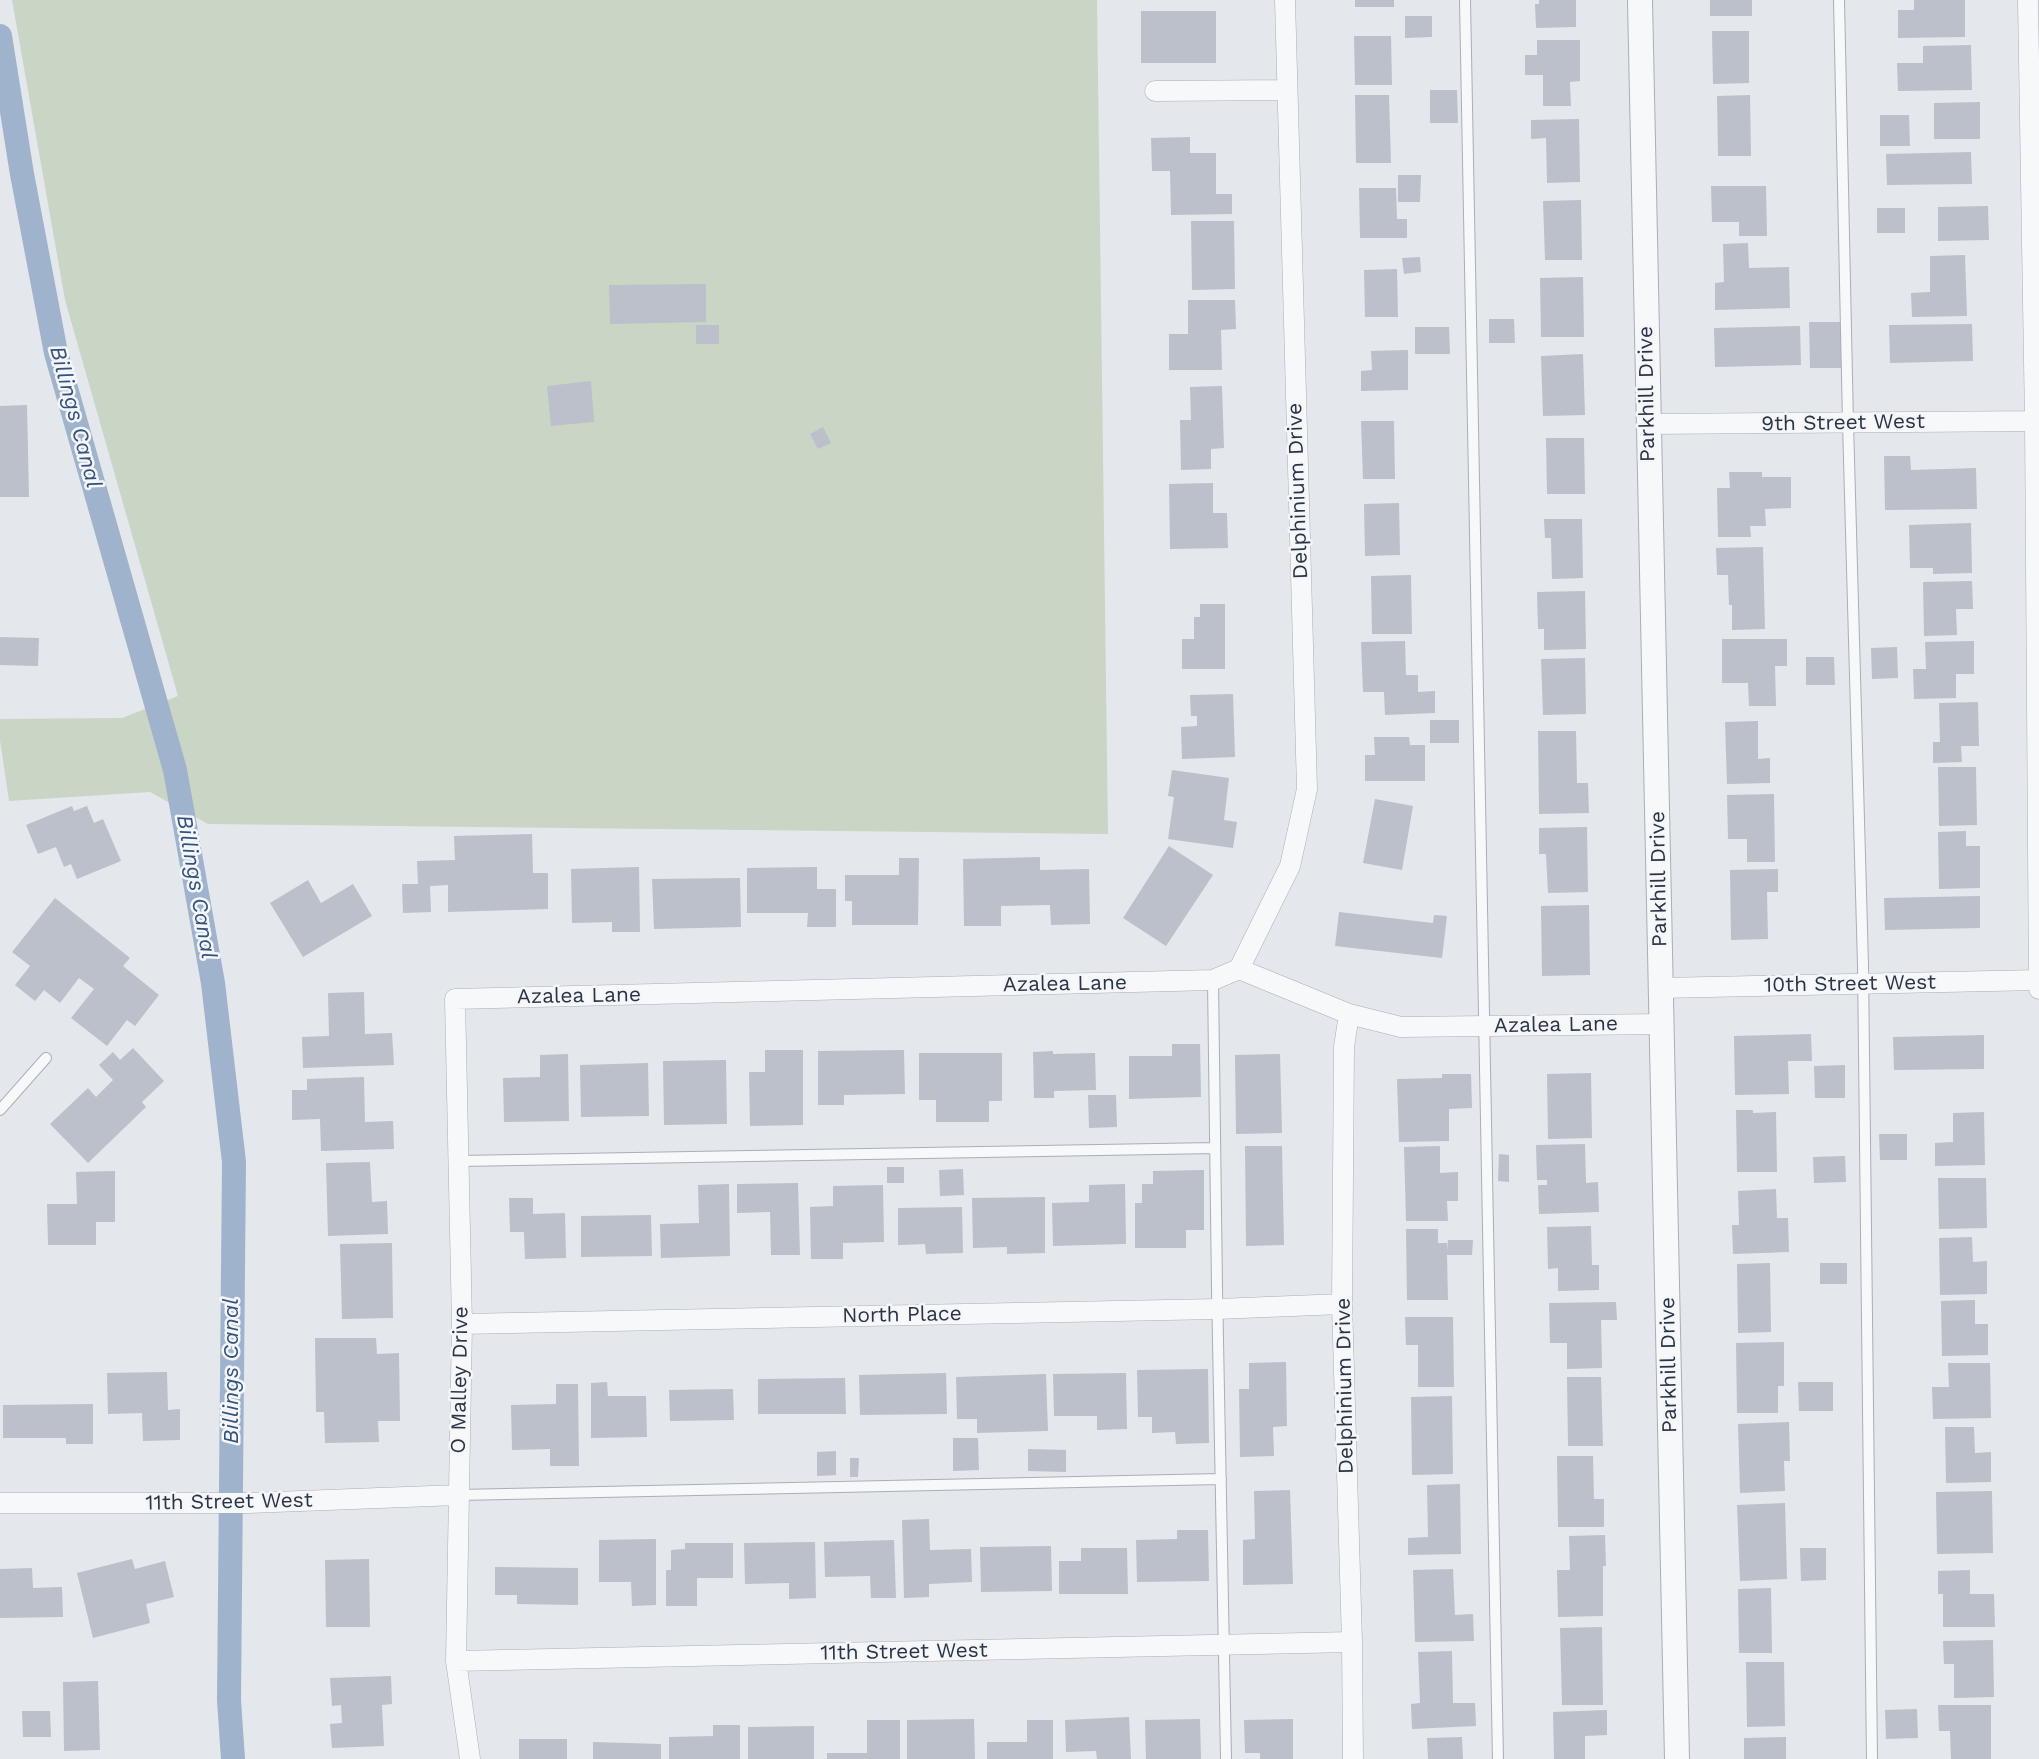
<!DOCTYPE html>
<html>
<head>
<meta charset="utf-8">
<style>
	body { margin:0 }
	canvas { display:block; background:#e4e7ec }
</style>
</head>
<body>
<canvas width="2039" height="1759"></canvas>
<script>
const g = document.querySelector('canvas').getContext('2d');
g.lineJoin = 'round';
function fill(path, color) { g.fillStyle = color; g.fill(path, 'evenodd'); }
function trace(path, color, width, dash) { g.strokeStyle = color; g.lineWidth = width; g.lineCap = dash ? 'butt' : 'round'; g.setLineDash(dash || []); g.stroke(path); }
function write(font, color, halo, rows, align = 'center') {
  g.font = font + ' "Work Sans",sans-serif'; g.lineWidth = 5; g.setLineDash([]); g.textBaseline = 'middle'; g.strokeStyle = halo; g.fillStyle = color; for (const [text, x, y, turn = 0] of rows) {
    g.save(); g.translate(x, y); g.rotate((+turn || 0) * Math.PI / 180); g.textAlign = isNaN(turn) ? turn : align; if (halo) g.strokeText(text, 0, 0); g.fillText(text, 0, 0); g.restore();
  }
}
const green = new Path2D(`
	M12,0H1097L1108,834L208,824L150,792L9,801L0,740V719L122,718L178,696L65,300Z`);
const canal = new Path2D(`
	M0,36L22,174L56,353L175,770L213,983L234,1162L229,1700L233,1759`);
const building = new Path2D(`
	M1355,0H1394V7H1355Z
	M1539,0H1576V27L1536,28L1535,4H1539Z
	M1710,0H1752V16H1710Z
	M1914,0H1965V37L1898,38V10H1914Z
	M1141,11H1216V63H1141Z
	M1405,16H1432V37L1405,38Z
	M1712,31H1749V83L1713,84Z
	M1354,36H1391L1392,85H1355Z
	M1537,40H1580V81L1570,82L1571,106H1543V75H1525V55H1537Z
	M1971,45L1972,90L1898,91L1897,63H1923V46Z
	M1430,90H1457L1458,123H1430Z
	M1355,95H1389L1391,163H1356Z
	M1750,95L1751,156H1718L1717,96Z
	M1980,102V139H1934V103Z
	M1880,115H1909L1910,146H1880Z
	M1579,119L1580,182L1547,183L1546,138L1531,139V120Z
	M1190,137V153H1216V194H1232V214L1171,215L1170,171H1152L1151,138Z
	M1971,152L1972,184L1887,185L1886,154Z
	M1398,175H1421L1420,202H1398Z
	M1711,186H1766L1767,236H1739V222H1712Z
	M1359,188H1396L1397,219H1407V238H1360Z
	M1581,200L1582,260H1545L1543,201Z
	M1988,206L1989,240L1938,241V207Z
	M1877,208H1905V233H1877Z
	M1191,221H1234L1235,289L1192,290Z
	M1748,243L1749,268L1789,267L1790,308L1715,310V283L1724,282L1723,244Z
	M1965,255L1967,316L1912,317L1911,293L1930,292V256Z
	M1420,257L1421,272L1404,274L1402,258Z
	M1397,269L1398,317H1365L1364,270Z
	M1583,277L1584,337H1541L1540,278Z
	M706,284V322L610,324L609,285Z
	M1188,300H1235L1236,329L1221,330L1222,370H1169V334H1188Z
	M1489,319H1514L1515,343H1489Z
	M1809,322H1842L1843,368H1810Z
	M1972,324L1973,361L1890,363L1889,325Z
	M696,325H719V344H696Z
	M1800,326L1801,365L1715,367L1714,328Z
	M1415,327H1449L1450,354H1415Z
	M1408,350V390L1361,391V371L1372,370L1371,351Z
	M1583,354L1585,415L1543,416L1541,356Z
	M591,381L594,422L551,426L547,386Z
	M1222,386L1224,448L1211,449V469L1181,470L1180,420H1191L1190,387Z
	M27,405L29,497H0V406Z
	M1361,421H1394L1395,479H1363Z
	M823,427L831,443L818,449L810,434Z
	M1546,438H1584L1585,494H1547Z
	M1884,456H1910L1911,470L1976,468L1977,509L1885,510Z
	M1729,472H1762V477H1791V508L1765,509L1766,526H1750L1751,537H1718L1717,488H1730Z
	M1213,483V513H1227L1228,548L1170,549L1169,484Z
	M1399,503L1400,555L1365,556L1364,504Z
	M1544,519H1582L1583,578L1552,579L1551,538H1545Z
	M1971,523L1972,573L1933,574V568H1910L1909,525Z
	M1763,547L1765,629L1732,630V605H1729L1728,575H1717L1716,548Z
	M1411,575L1412,634H1372L1371,576Z
	M1972,581L1973,609H1956L1957,635L1924,636L1923,582Z
	M1585,591L1586,649L1544,650V629H1538L1537,592Z
	M1200,604H1225V669H1182V639H1194V617H1200Z
	M0,637L39,638L38,666L0,665Z
	M1722,639H1787V666H1775L1776,706H1749L1748,683H1722Z
	M1405,641L1406,675H1418V692L1435,691V713L1385,715L1384,692H1363L1361,642Z
	M1974,641V674H1956V698L1914,699L1913,669H1926L1925,642Z
	M1897,647L1898,678L1872,679L1871,648Z
	M1806,657H1834L1835,685H1806Z
	M1585,658L1586,714L1543,715L1541,659Z
	M1233,694L1235,757L1182,759L1181,727L1197,726V716H1191L1190,695Z
	M1978,702L1979,746H1961L1962,762L1933,763V742H1940L1939,703Z
	M1430,720H1459V743H1430Z
	M1758,721V759L1770,758V783L1727,784L1725,722Z
	M1538,731H1576L1577,783H1588L1589,813L1539,814Z
	M1374,737H1409L1410,745H1425V781H1365V755H1375Z
	M1938,767H1976L1977,825L1939,826Z
	M1172,770L1229,778L1224,820L1237,822L1233,848L1168,839L1174,797L1168,796Z
	M1774,794L1775,862H1747V839H1728L1727,795Z
	M1375,799L1413,806L1402,870L1363,863Z
	M72,806L74,811L87,806L94,823L103,819L121,861L77,879L71,864L64,867L56,847L38,854L26,825Z
	M1587,827L1588,892L1548,893L1546,854H1539V828Z
	M1966,831V846H1980V888L1939,889L1938,832Z
	M532,834L533,873H548V909L448,912V885L430,886L431,912L403,913L402,884H418L417,861L455,860L454,836Z
	M1169,846L1213,875L1166,946L1123,918Z
	M1040,857V870L1089,869L1090,924L1051,925L1050,905L1001,906V926H964L963,859Z
	M899,858H919L918,925H852V901H845V875H899Z
	M639,867L640,932H612V922L572,923L571,869Z
	M817,867V889H836V927H807L808,913H747V868Z
	M1778,869V892H1767L1768,939L1731,940L1730,870Z
	M740,878L741,927L654,929L652,879Z
	M308,880L321,903L353,884L372,916L303,957L270,903Z
	M1980,896V928L1885,930L1884,898Z
	M55,898L130,958L123,966L159,995L135,1026L127,1020L107,1046L71,1018L94,989L79,978L60,1003L44,990L35,1001L15,985L30,966L12,952Z
	M1589,905L1590,975L1542,976L1541,906Z
	M1339,912L1433,923L1434,915L1447,916L1442,958L1335,946Z
	M364,992L365,1034L392,1033L394,1065L303,1068L302,1037L329,1036L328,993Z
	M1811,1034L1812,1061H1788L1789,1094L1735,1095L1734,1036Z
	M1984,1035V1069L1894,1070L1893,1037Z
	M1172,1044H1200L1201,1097L1129,1099V1056H1172Z
	M133,1048L164,1081L142,1102L146,1107L88,1163L50,1124L88,1088L96,1097L113,1080L99,1065L113,1052L120,1060Z
	M765,1050H803V1125L750,1126L749,1072H765Z
	M904,1050L905,1094L844,1095V1105H818V1051Z
	M1053,1051V1054L1095,1053L1096,1090L1054,1091V1098H1034L1033,1052Z
	M919,1053H1002V1101H989V1122H936V1100H919Z
	M568,1054L569,1121L504,1122L503,1078L540,1077V1055Z
	M1280,1054L1282,1133L1236,1134L1235,1055Z
	M726,1060L727,1124L664,1125L663,1061Z
	M648,1063L649,1116L581,1117L580,1065Z
	M1845,1065V1098H1815L1814,1066Z
	M1591,1073L1592,1138L1548,1139L1547,1074Z
	M1442,1074H1471L1472,1108L1449,1109V1141L1399,1142L1397,1079L1442,1078Z
	M364,1077L365,1122L393,1121L394,1149L321,1151L320,1119L292,1120V1090H307V1079Z
	M1088,1095H1116L1117,1127L1089,1128Z
	M1736,1110H1753V1113L1776,1112L1777,1172H1737Z
	M1984,1112L1985,1165L1935,1166V1143L1953,1142V1113Z
	M1879,1134H1907V1160H1880Z
	M1585,1144L1586,1183L1598,1182L1599,1212L1539,1214L1538,1185H1547V1180H1537L1536,1145Z
	M1245,1146H1282L1284,1245L1246,1246Z
	M1440,1146V1173L1458,1172V1201H1447L1448,1221H1406L1404,1147Z
	M1499,1154L1509,1155V1182L1498,1181Z
	M1845,1156L1846,1182L1814,1183L1813,1157Z
	M370,1162L372,1202L387,1201L388,1234L328,1236L326,1163Z
	M887,1167H904V1183H887Z
	M963,1169L964,1195L940,1196L939,1170Z
	M1204,1170V1230H1186V1248H1135V1203H1142V1184H1153V1171Z
	M115,1171V1222H96V1245H48L47,1204H77L76,1172Z
	M1938,1178H1986L1987,1228L1939,1229Z
	M798,1183L800,1255H771L770,1212L737,1213V1184Z
	M729,1184L730,1256L661,1258L660,1224L699,1223L698,1185Z
	M1125,1184L1126,1244L1053,1246L1052,1203L1089,1202V1185Z
	M883,1185L884,1242L843,1243V1259H811L810,1207L833,1206V1186Z
	M1776,1189L1777,1218H1788L1789,1252L1733,1254L1732,1225H1739L1738,1191Z
	M1045,1197V1253L1007,1254V1247L973,1248L972,1198Z
	M509,1198H533V1214L565,1213L566,1258L525,1259L524,1232H510Z
	M962,1207L963,1253L926,1254L925,1244L898,1245V1208Z
	M651,1215L652,1256L581,1257V1216Z
	M1591,1226L1592,1265H1599V1290L1558,1291V1268L1548,1269L1547,1227Z
	M1406,1229H1438V1243H1447V1251L1448,1240H1473L1472,1255H1447L1448,1300H1407Z
	M1972,1237L1973,1262L1987,1261V1294L1940,1295L1939,1238Z
	M392,1243L393,1318L342,1319L340,1244Z
	M1770,1263L1771,1332L1738,1333L1737,1264Z
	M1820,1263H1847V1284H1820Z
	M1975,1300V1324H1988V1355L1942,1356L1941,1301Z
	M1616,1302L1617,1320H1601L1602,1368L1567,1369V1343H1550L1549,1303Z
	M1405,1317H1453L1454,1387H1418V1345H1406Z
	M315,1338H376L377,1354L399,1353L400,1421H378L379,1442L325,1443L324,1412H316Z
	M1784,1342V1386H1778V1413H1737L1736,1343Z
	M1286,1362L1287,1426L1273,1427L1274,1456L1240,1457L1239,1389H1249V1363Z
	M1948,1363H1990L1991,1418L1933,1419L1932,1387H1949Z
	M1208,1369L1209,1443L1176,1444L1175,1432L1152,1433V1417H1138L1137,1370Z
	M167,1372L168,1410L180,1409V1440L143,1441L142,1413L108,1414L107,1373Z
	M946,1373L947,1414L860,1415L859,1375Z
	M1126,1373L1127,1429L1097,1430V1416H1054L1053,1374Z
	M1046,1374L1048,1431L977,1433V1419H957L956,1377Z
	M1567,1377H1601L1603,1446H1568Z
	M845,1378L846,1414H758V1379Z
	M607,1382L608,1396H646L647,1437L591,1438V1383Z
	M1798,1382H1833V1411H1799Z
	M556,1384H578L579,1466H550V1449L512,1450L511,1405L556,1404Z
	M733,1389L734,1420L670,1421L669,1390Z
	M1452,1396L1453,1474L1412,1475L1411,1397Z
	M93,1404V1444H66V1438H3V1405Z
	M1789,1422L1790,1461H1784L1785,1491L1740,1493L1738,1424Z
	M1945,1427H1974L1975,1453L1991,1452V1482L1946,1483Z
	M953,1438H978L979,1470L953,1471Z
	M1028,1449L1066,1450V1472L1028,1471Z
	M836,1451V1475L817,1476V1452Z
	M1557,1456H1593L1594,1499H1604V1527H1558Z
	M850,1458H859L858,1477H850Z
	M1460,1484L1461,1554L1408,1555V1538L1428,1537L1427,1485Z
	M1290,1490L1293,1584L1243,1585V1540L1255,1539L1254,1491Z
	M1992,1491L1993,1553L1937,1554L1936,1492Z
	M1785,1503L1787,1579L1740,1581L1737,1505Z
	M929,1519L930,1550L971,1549L972,1582L929,1584V1597L904,1598L902,1520Z
	M1177,1530H1208L1209,1581L1137,1582L1136,1540L1177,1539Z
	M1605,1535L1606,1566H1603V1616L1558,1617L1557,1570H1570L1569,1536Z
	M656,1539V1605L632,1606L631,1582H599V1540Z
	M894,1540L896,1598H871L870,1576L825,1577L824,1542Z
	M815,1542L816,1598L789,1599V1583L745,1584L744,1543Z
	M685,1543H733V1578H697V1606H666V1570H671V1550L685,1549Z
	M1051,1546L1052,1591L981,1592L980,1547Z
	M1081,1548H1127L1128,1594H1059V1561H1081Z
	M1800,1548H1826V1580L1801,1581Z
	M132,1559L135,1569L165,1561L174,1597L146,1604L150,1623L93,1638L77,1573Z
	M369,1559L370,1627H326L325,1560Z
	M495,1567L578,1568V1605L517,1604V1595H495Z
	M32,1568L33,1588L62,1587L63,1617L0,1618V1569Z
	M1453,1569L1455,1615L1473,1614L1474,1641L1415,1642L1413,1570Z
	M1970,1570V1594H1994L1995,1627H1943V1594H1938V1571Z
	M1771,1588L1772,1653H1739L1738,1589Z
	M1602,1627L1603,1705H1562L1560,1628Z
	M1993,1640L1994,1697L1954,1698V1664H1944L1943,1641Z
	M1452,1651L1453,1703H1475L1476,1726L1412,1729L1411,1704L1420,1703L1418,1652Z
	M1746,1662H1784L1785,1726L1747,1727Z
	M391,1676L392,1704L382,1705L384,1746L332,1748L330,1724L342,1723L341,1705L332,1706L330,1678Z
	M98,1681L100,1750L64,1751L63,1682Z
	M1938,1705H1991V1759H1951L1950,1731H1939Z
	M1917,1709L1918,1738L1886,1739L1885,1710Z
	M1607,1710V1735L1585,1736V1759H1554L1553,1712Z
	M22,1711H50L51,1737H23Z
	M1129,1717L1131,1759H1097L1096,1751L1066,1752L1065,1720Z
	M974,1719L975,1759H907V1720Z
	M1200,1719L1201,1759H1146L1145,1720Z
	M1293,1719V1759H1260V1753H1245L1244,1720Z
	M867,1720H900V1759H827V1753H867Z
	M1027,1720H1053V1759H987V1742H1027Z
	M713,1725H740V1759H669V1737L713,1736Z
	M814,1726V1759H748V1727Z
	M1462,1737L1463,1759H1428L1427,1738Z
	M1786,1737V1759H1744V1738Z
	M519,1739H567V1759H519Z
	M593,1742L661,1744V1759H593Z`);
const service = new Path2D(`
	M1465,0L1498,1759
	M1839,0L1848,423L1863,965L1872,1759
	M1213,980L1217,1288L1226,1759
	M0,1110L46,1058
	M459,1161L1215,1148
	M458,1495L1221,1479`);
const minor = new Path2D(`
	M2028,0L2035,421L2039,989
	M1155,91L1286,90
	M1648,424L2039,421
	M1239,969L1290,866L1307,789L1285,0
	M1661,988L2039,980
	M1349,1014L1344,1047L1342,1304L1352,1642L1353,1759
	M462,1324L1217,1309L1342,1304
	M0,1503H248L458,1495
	M456,1661L1352,1642
	M470,1759L456,1661L462,1324L455,999L1213,980L1239,969L1349,1014L1401,1027L1662,1024`);
const tertiary = new Path2D(`
	M1640,0L1677,1759`);
const streetNames = [
	["Parkhill Drive",1647,394,-91],
	["9th Street West",1843,423,-1],
	["Delphinium Drive",1298,491,-92],
	["Parkhill Drive",1659,879,-91],
	["Azalea Lane",1065,984,-1],
	["10th Street West",1850,984,-1],
	["Azalea Lane",579,996,-1],
	["Azalea Lane",1556,1025,-1],
	["North Place",902,1315,-1],
	["Parkhill Drive",1669,1365,-91],
	["O Malley Drive",460,1380,-89],
	["Delphinium Drive",1345,1386,-91],
	["11th Street West",229,1502,-1],
	["11th Street West",904,1652,-1]
];
const waterNames = [
	["Billings Canal",75,417,75],
	["Billings Canal",196,887,80],
	["Billings Canal",232,1371,-90]
];
fill(green, '#c9d6c5');
trace(canal, '#9fb4cc', 24);
fill(building, '#bbc0ca');
trace(service, '#a9aeb7', 12);
trace(minor, '#a9aeb7', 21);
trace(tertiary, '#a9aeb7', 26);
trace(service, '#f7f8fa', 10);
trace(minor, '#f7f8fa', 20);
trace(tertiary, '#f7f8fa', 24);
write('21px', '#2b3445', '#f4f6f9', streetNames);
write('italic 22px', '#34527a', '#f4f6f9', waterNames);
</script>
</body>
</html>
